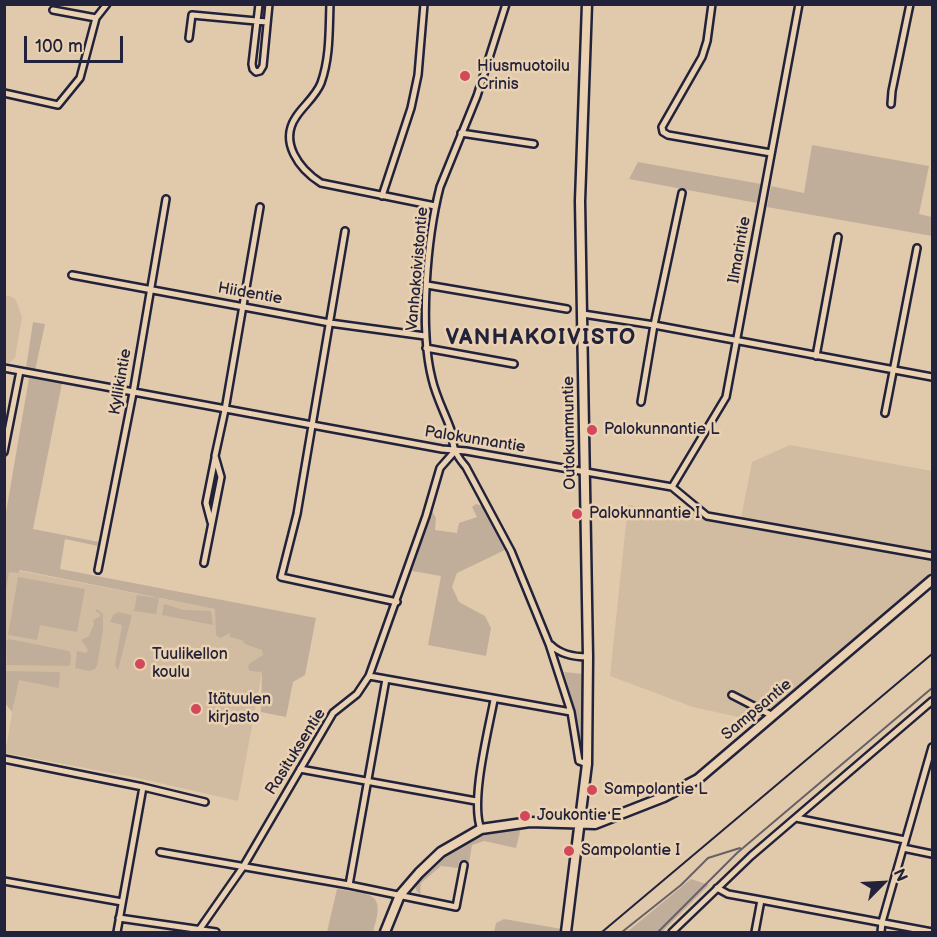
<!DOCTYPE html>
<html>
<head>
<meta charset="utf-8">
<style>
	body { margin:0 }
	#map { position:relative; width:937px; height:937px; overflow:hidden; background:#e1caac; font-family:"Balsamiq Sans",sans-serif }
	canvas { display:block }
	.frame { position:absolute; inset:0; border:6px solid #22223b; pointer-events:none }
	.north { position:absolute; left:853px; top:853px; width:60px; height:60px; -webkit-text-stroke:4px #e9d1b1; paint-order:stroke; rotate:66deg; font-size:16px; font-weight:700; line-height:24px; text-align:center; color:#22223b }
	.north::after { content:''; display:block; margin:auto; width:21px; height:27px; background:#22223b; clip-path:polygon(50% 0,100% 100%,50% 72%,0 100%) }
	.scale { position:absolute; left:24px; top:36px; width:99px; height:27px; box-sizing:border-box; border:3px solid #22223b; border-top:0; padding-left:8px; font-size:18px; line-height:21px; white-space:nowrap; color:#22223b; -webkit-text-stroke:4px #e9d1b1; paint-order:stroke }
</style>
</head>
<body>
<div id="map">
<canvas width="937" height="937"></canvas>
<div class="frame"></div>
<div class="north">N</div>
<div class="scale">100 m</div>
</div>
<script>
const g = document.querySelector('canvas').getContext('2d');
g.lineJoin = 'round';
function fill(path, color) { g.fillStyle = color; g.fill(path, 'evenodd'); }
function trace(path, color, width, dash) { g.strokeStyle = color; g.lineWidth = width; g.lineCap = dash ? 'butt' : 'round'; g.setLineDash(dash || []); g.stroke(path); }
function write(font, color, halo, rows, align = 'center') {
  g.font = font + ' "Balsamiq Sans",sans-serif'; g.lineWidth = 5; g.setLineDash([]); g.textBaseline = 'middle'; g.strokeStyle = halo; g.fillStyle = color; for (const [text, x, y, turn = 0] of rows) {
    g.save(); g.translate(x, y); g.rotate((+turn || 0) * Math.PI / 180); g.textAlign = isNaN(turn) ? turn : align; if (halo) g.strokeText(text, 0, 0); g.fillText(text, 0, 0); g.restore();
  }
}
const built = new Path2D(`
	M5,295L12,297L16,300L22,317L15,358L9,363L5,362Z
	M790,445L932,471V578L761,722L693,707L610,676L628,505L741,518L752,462Z
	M5,568L272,620L238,801L133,777L5,753L18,680L5,677Z`);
const green = new Path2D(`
	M812,145L929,166L919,214L932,217V236L767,207L771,186L804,193Z
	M638,162L761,184L757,203L629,179Z
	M33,322L45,324L35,371L26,368Z
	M29,378L62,383L33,529L99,542L98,546L65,539L60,569L316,618L305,675L293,682L286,717L261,712L262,672L250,671L248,668L249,664L263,655L262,650L245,644L242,640L230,637V633L220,638L216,635L215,609L20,570L18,573L9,572L5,596V518Z
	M476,504L482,506L505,550L457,573L452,587L459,602L485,616L491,628L486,656L428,645L441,576L412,571L432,511L436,518L435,530L457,533L459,523L477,517L472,507Z
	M18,577L85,589L77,632L40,625L37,640L8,635Z
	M137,595L159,598L156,614L134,611Z
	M164,604L184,610L211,611L213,625L162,615Z
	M97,609L103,614V630L97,666L95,669L90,671L75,668L77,651L86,653L88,650L81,640L89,636L94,624L93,620L101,616L99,613L95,611Z
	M118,612L132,615L118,670L115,665L122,625L110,622L113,615Z
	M9,639L69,651L71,655L70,666L7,665L6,641Z
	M5,671L60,672L59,688L19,680L12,712L5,703Z
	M564,672L583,674L582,754L580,753L575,712Z
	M510,827L521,828L516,848L484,841L472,845L469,863L459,861L458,868L441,866L421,883L420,895L416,890L415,884C436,853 474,836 510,827Z
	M691,879L709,885L662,932H627Z
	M337,889C372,895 386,891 373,932H327Z
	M504,919L562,929V932H494L496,923Z`);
const stream = new Path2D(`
	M622,932L681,885L708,858L740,848
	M658,932L737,853L932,688`);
const street = new Path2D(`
	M259,4L252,64L253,69L256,72L260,71L263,66L269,4
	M330,4C329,31 330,58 321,83C316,96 303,106 296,117C279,142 299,169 321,183L435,206
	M506,4L477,96L440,187C427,238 419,328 432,379C436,397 445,413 451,430C453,437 452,446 456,452C458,458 463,463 466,467L511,551L549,644L571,712L579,761L587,764
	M712,4L707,41L702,57L662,127L663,132L668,135L771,153
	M53,10L96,18L107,4
	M189,38L192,15L267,22
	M4,93L58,105L80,78L96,18
	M891,104L892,91L910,4
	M461,133L534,144
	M382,196L411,108L418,75L424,4
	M345,231L297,514L281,577L397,602
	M72,275L330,323L425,336
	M427,285L567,309
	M583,314L654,325L932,377
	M426,348L514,364
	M816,356L838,237
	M4,368L442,449L466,451L672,487L707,516L932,556
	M641,402L654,325L682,193
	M885,413L917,248
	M4,452L20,371
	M672,487L726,397L799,4
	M211,522L206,503L215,458
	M204,563L221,477L215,456L225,410L260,207
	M98,570L133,393L166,199
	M551,645C561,655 574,657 588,657
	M369,676L571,712
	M732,695L773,716
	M4,759L143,787L205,802
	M300,769L476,801
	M796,818L905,840
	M481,829C470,802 488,732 494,700
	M903,848L932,854
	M160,852L349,885L456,907L464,865
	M4,881L122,902
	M349,885L386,679
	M717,888L728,894L761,900L932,932
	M119,918L216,932
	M199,930L243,867L333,713L357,694L369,676L426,516L440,468L455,451
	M117,932L143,787
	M672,932L751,856L932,701
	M755,932L761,900
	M881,932L882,922L932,747`);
const secondary = new Path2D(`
	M385,932L400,895L419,873L441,852L481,829L530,822L595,824L664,797L698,779L932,580
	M566,932L587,764L588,657L580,201L587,4`);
const rail = new Path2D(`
	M602,932L932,654`);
const markers = [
	[465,76,6,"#d1495b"],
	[592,430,6,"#d1495b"],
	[577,514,6,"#d1495b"],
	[140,664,6,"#d1495b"],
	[196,709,6,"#d1495b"],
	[592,790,6,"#d1495b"],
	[525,816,6,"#d1495b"],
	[569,851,6,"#d1495b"]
];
const poiNames = [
	["Hiusmuotoilu",477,67],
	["Crinis",477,85],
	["Palokunnantie L",604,430],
	["Palokunnantie I",589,514],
	["Tuulikellon",152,655],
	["koulu",152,673],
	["Itätuulen",208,700],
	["kirjasto",208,718],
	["Sampolantie L",604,790],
	["Joukontie E",537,816],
	["Sampolantie I",581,851]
];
const streetNames = [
	["Ilmarintie",740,250,-80],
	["Vanhakoivistontie",418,269,-85],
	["Hiidentie",250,294,10],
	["Kyllikintie",121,382,-80],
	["Outokummuntie",570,433,-91],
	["Palokunnantie",475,440,9],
	["Sampsantie",757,710,-40],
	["Rasituksentie",296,752,-58]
];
const districtNames = [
	["VANHAKOIVISTO",541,338]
];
fill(built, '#d1bca2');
fill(green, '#c1ae9a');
trace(stream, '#696065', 2);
trace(street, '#22223b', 10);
trace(secondary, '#22223b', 13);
trace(street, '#e9d1b1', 5);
trace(secondary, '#e9d1b1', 8);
trace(rail, '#22223b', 2);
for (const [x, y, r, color] of markers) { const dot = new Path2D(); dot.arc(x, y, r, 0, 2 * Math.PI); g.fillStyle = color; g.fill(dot); trace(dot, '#e9d1b1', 2); }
write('16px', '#22223b', '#e9d1b1', poiNames, 'left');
write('16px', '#22223b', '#e9d1b1', streetNames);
g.letterSpacing = '1.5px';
write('bold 22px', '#22223b', '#e9d1b1', districtNames);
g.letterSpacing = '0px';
</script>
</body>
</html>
